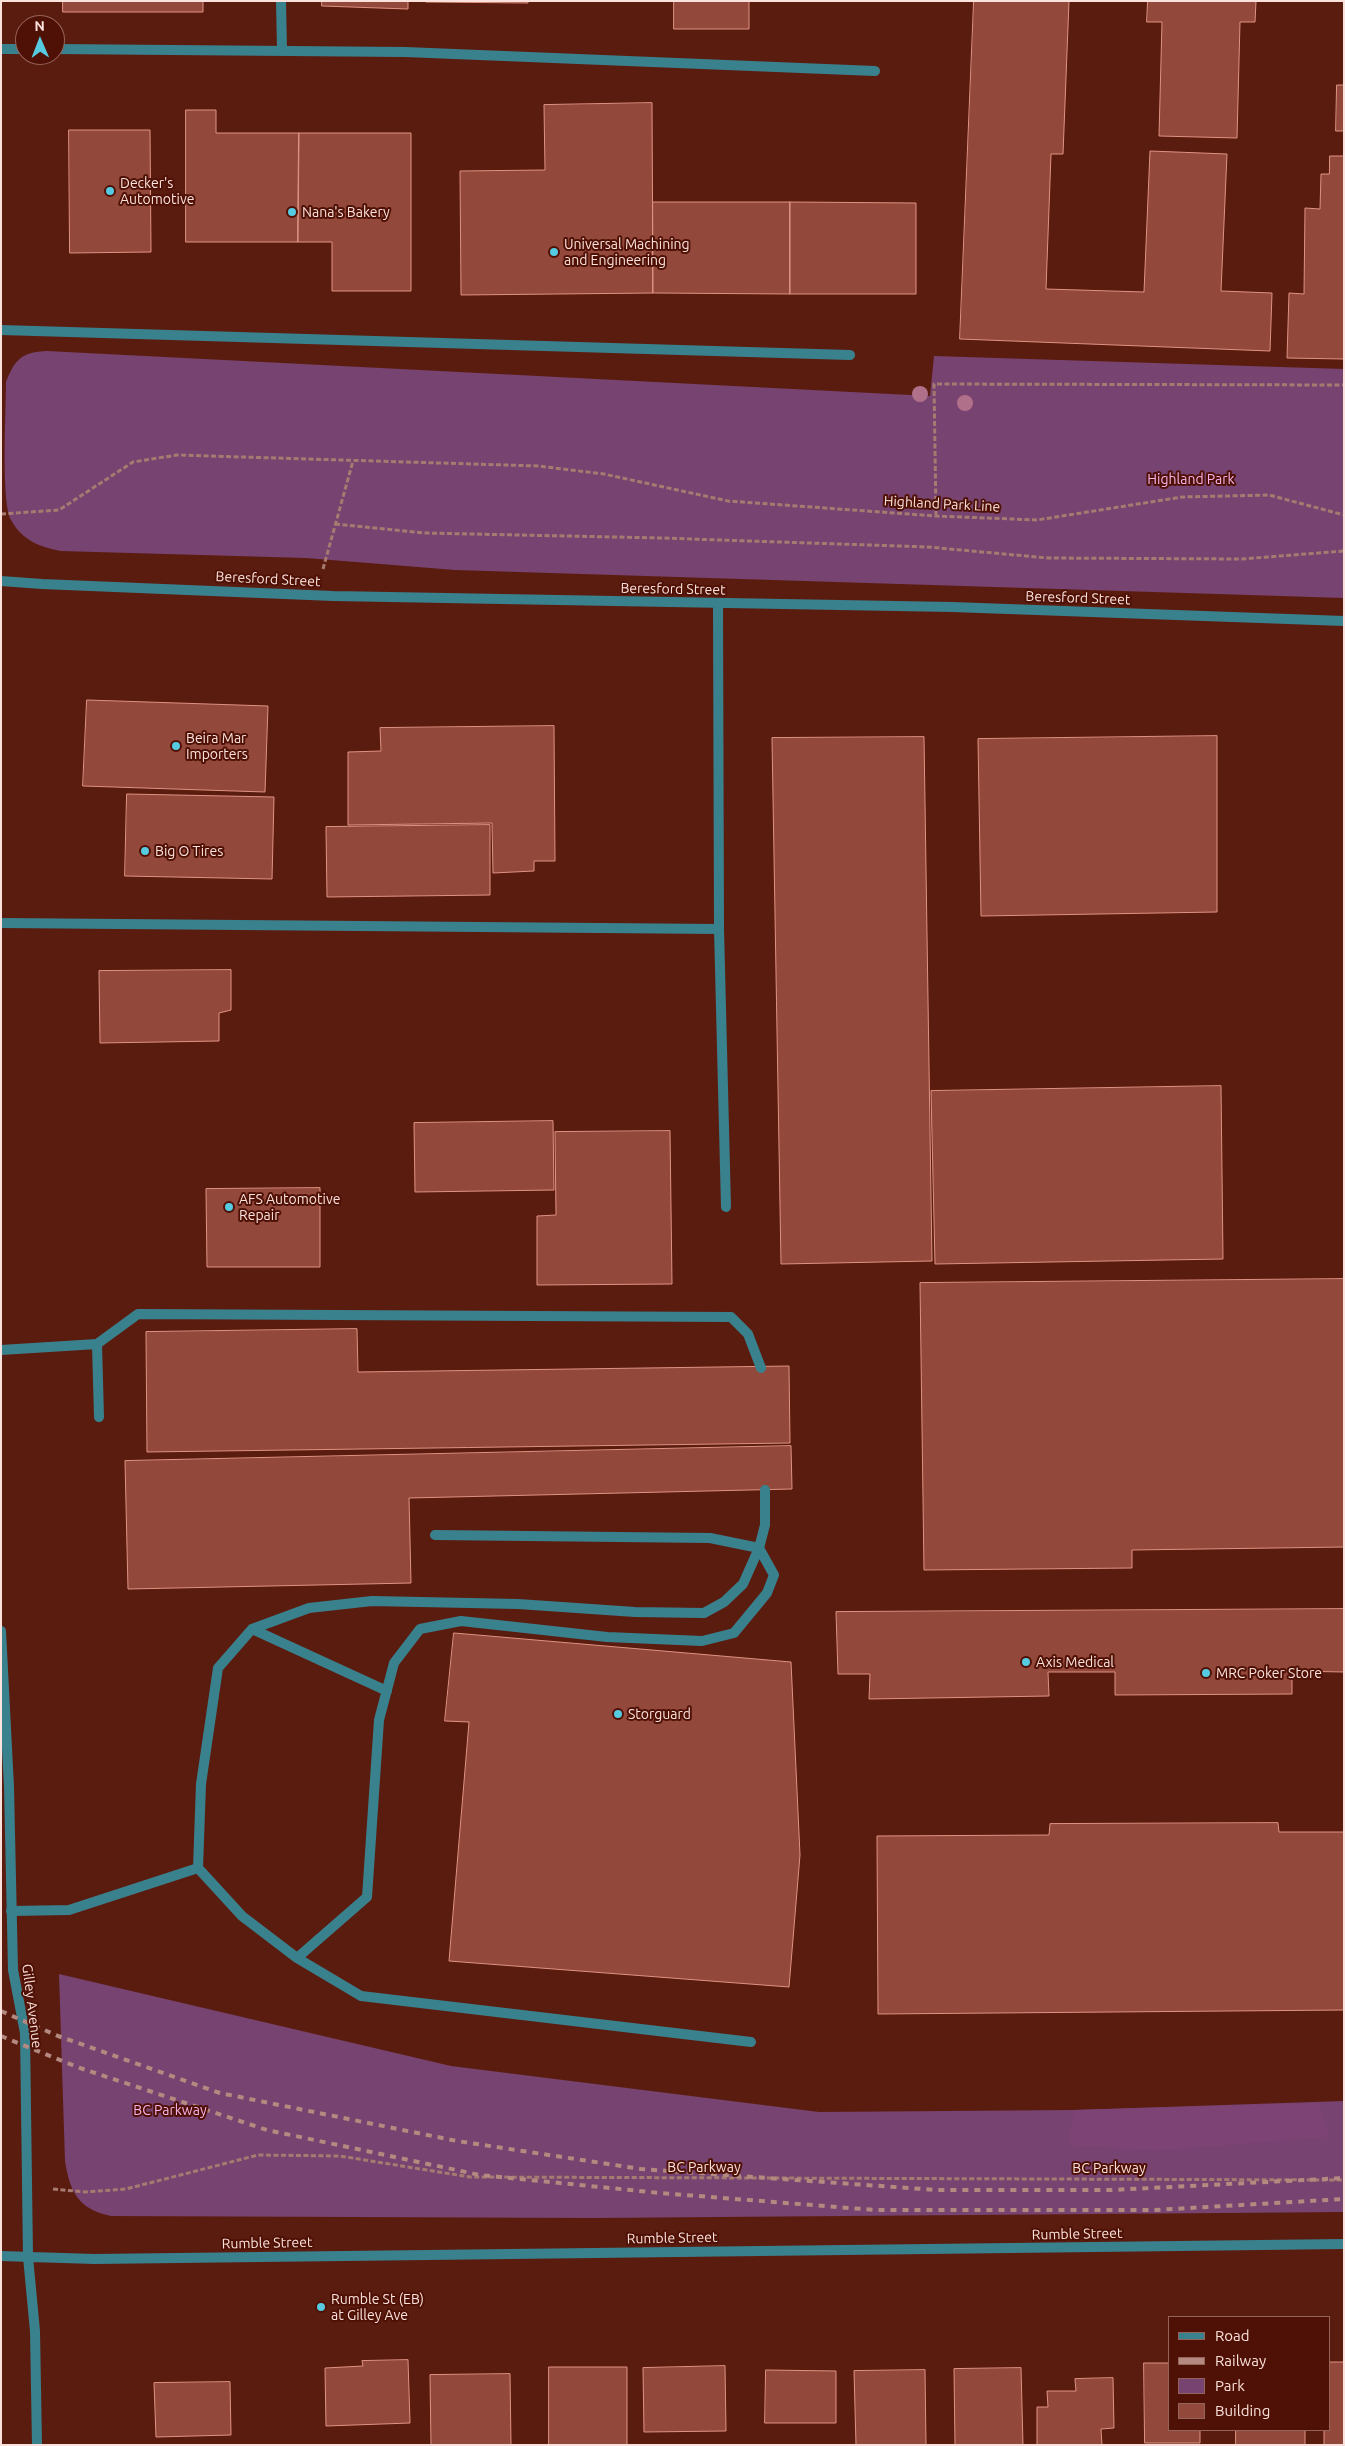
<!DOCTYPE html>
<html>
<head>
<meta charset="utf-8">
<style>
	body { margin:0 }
	#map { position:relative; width:1345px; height:2446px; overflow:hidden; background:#5b1c10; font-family:Ubuntu,sans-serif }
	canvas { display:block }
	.frame { position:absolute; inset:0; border:2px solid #fbe2dc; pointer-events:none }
	.legend { position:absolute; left:1168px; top:2316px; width:162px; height:115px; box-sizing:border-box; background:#4f1005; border:1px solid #94645b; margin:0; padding:6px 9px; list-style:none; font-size:15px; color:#fbe2dc }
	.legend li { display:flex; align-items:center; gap:10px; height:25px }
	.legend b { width:25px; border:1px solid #94645b }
	.north { position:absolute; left:15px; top:15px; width:50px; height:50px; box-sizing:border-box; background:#4f1005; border:1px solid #94645b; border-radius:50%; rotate:359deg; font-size:14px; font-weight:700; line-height:20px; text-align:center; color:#fbe2dc }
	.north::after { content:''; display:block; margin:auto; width:18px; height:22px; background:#55cae0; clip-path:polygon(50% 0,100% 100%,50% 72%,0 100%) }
</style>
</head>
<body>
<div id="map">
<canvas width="1345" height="2446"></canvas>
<div class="frame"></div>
<ul class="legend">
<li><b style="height:6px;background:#3a818e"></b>Road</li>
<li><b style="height:6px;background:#b38980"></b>Railway</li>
<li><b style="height:14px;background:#774370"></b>Park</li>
<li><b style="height:14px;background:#92483a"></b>Building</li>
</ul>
<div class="north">N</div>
</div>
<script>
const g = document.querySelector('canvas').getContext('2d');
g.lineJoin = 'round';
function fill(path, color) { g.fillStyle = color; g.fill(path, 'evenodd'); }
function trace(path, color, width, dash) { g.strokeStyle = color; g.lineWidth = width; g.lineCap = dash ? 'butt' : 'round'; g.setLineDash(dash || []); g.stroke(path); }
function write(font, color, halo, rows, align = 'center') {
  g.font = font + ' Ubuntu,sans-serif'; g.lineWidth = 4; g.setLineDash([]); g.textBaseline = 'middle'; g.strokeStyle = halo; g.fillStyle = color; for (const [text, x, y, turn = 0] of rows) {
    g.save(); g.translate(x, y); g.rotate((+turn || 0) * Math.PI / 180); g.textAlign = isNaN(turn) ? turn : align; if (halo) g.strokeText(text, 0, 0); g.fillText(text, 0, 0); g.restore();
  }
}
const green = new Path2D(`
	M47,351L930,396L934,356L1344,369V598L455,570L306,558L61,551C39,547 22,540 11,520C1,502 6,408 6,382C15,359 22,352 47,351Z
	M59,1974L451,2066L819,2112L1074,2110L1344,2101V2212L595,2218L111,2216C78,2209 70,2192 65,2161Z`);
const forest = new Path2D(`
	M1318,2103L1330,2137L1158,2151L1068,2145L1074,2110Z`);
const building = new Path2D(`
	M63,1H203V12H63Z
	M322,1H408V9L322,6Z
	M426,1H528V3L426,2Z
	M674,1H749V29H674Z
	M974,1H1069L1063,154H1051L1046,289L1144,292L1150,151L1227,154L1221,291L1272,293L1270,351L960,339Z
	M1148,1H1256L1255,22H1240L1237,138L1159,136L1162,22H1147Z
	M1337,85H1344V131H1336Z
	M652,103L653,293L461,295L460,171L545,170L544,105Z
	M186,110H216V133H299L298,242H186Z
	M69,130H150L151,252L70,253Z
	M299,133H411V291H332V242H298Z
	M1330,156H1344V359L1287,358L1289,293L1304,294L1305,208L1320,209L1321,174H1329Z
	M653,202H790V294L653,293Z
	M790,202L916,203V294H790Z
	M87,700L268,706L265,792L83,786Z
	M554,726L555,861H534V871L493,873L492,823L348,825V752L381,751L380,728Z
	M1217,736V912L981,916L978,739Z
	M924,737L932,1261L781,1264L772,738Z
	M127,794L274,797L272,879L125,876Z
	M490,825V895L327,897L326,827Z
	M231,970V1010L219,1013V1041L100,1043L99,971Z
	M1221,1086L1223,1259L935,1264L931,1091Z
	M553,1121L554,1190L415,1192L414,1123Z
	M670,1131L672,1284L537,1285V1216L556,1215L555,1132Z
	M320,1188V1267H207L206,1189Z
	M1344,1279V1547L1132,1550V1568L924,1570L920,1283Z
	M357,1329L358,1372L789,1366L790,1443L147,1452L146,1332Z
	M791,1446L792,1489L409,1498L411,1583L128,1589L125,1461Z
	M1344,1609V1672L1292,1671V1694L1115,1695V1672H1048L1049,1696L869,1699L870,1674H838L836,1612Z
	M454,1633L791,1662L800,1855L789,1987L449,1961L469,1722L445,1721Z
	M1278,1823L1279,1832H1344V2010L878,2014L877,1836L1049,1835L1050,1824Z
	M408,2360L410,2423L326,2426L325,2368L363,2366L362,2361Z
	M1329,2362H1344V2445H1324V2430H1329Z
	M1144,2363H1169V2430H1200V2443H1145Z
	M725,2366L726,2431L644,2432L643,2368Z
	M549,2367H627V2445H549Z
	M1021,2368L1023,2445H955L954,2369Z
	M766,2370L836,2371V2423H765Z
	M925,2370L926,2445H856L854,2371Z
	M510,2374L511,2445H431L430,2375Z
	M1113,2378L1114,2428L1101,2429L1102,2445H1037V2407H1048L1047,2391H1076L1075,2379Z
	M230,2382L231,2435L156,2437L154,2383Z
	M1236,2430H1305V2445H1236Z`);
const path = new Path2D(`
	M1,514L59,510L133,462L177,455L538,466L604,474L728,501L936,516L1037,520L1182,497L1269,495L1344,515
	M936,516L934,384L1344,385
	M335,524L424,533L661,538L928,547L1048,558L1242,559L1344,551
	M323,569L353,461
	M53,2189L85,2192L126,2189L258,2155L340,2156L470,2177L1344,2180`);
const service = new Path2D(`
	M281,1L282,50
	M1,49H25
	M55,49L405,52L875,71
	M718,604L719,929L726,1207
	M1,923L719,929
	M97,1344L99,1417
	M1,1350L97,1344L138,1314L731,1317L748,1334L761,1368
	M252,1629L387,1691
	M11,1911L69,1910L198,1868
	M297,1958L367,1897L379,1720L394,1663L420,1629L461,1621L607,1637L702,1641L734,1633L767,1593L774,1575L759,1548L710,1538L435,1535
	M751,2042L361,1996L297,1958L242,1916L198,1868L201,1784L218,1668L252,1629L309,1608L372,1601L518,1604L635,1612L704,1613L724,1602L743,1584L759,1548L765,1525V1490`);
const minor = new Path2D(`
	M1,330L850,355`);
const tertiary = new Path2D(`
	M1,581L42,584L333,596L952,607L1344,621
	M1,1631L9,1787L13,1970L25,2033L28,2257L35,2331L37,2445
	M1,2256L94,2259L1344,2244`);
const rail = new Path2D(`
	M1,2011L58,2036L220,2093L457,2141L641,2169L937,2190H1112L1344,2178
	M1,2036L77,2067L267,2130L480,2175L660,2193L875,2210H1155L1344,2199`);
const trees = [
	[920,394],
	[965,403]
];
const markers = [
	[110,191,5,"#55cae0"],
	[292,212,5,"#55cae0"],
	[554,252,5,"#55cae0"],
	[176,746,5,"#55cae0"],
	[145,851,5,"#55cae0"],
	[229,1207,5,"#55cae0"],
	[1026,1662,5,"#55cae0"],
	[1206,1673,5,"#55cae0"],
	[618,1714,5,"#55cae0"],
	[321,2307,5,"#55cae0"]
];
const poiNames = [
	["Decker's",120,183],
	["Automotive",120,199],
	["Nana's Bakery",302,212],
	["Universal Machining",564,244],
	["and Engineering",564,260],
	["Beira Mar",186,738],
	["Importers",186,754],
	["Big O Tires",155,851],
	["AFS Automotive",239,1199],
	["Repair",239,1215],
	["Axis Medical",1036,1662],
	["MRC Poker Store",1216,1673],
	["Storguard",628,1714],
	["Rumble St (EB)",331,2299],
	["at Gilley Ave",331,2315]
];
const parkNames = [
	["Highland Park",1191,479],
	["BC Parkway",170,2110]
];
const streetNames = [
	["Highland Park Line",942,504,3],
	["Beresford Street",268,579,3],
	["Beresford Street",673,589,1],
	["Beresford Street",1078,598,2],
	["Gilley Avenue",32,2006,83],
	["BC Parkway",704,2167],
	["BC Parkway",1109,2168],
	["Rumble Street",1077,2234,-1],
	["Rumble Street",672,2238,-1],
	["Rumble Street",267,2243,-1]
];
fill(green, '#774370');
fill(forest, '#7c4374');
fill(building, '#92483a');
trace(building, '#df9383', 1);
trace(path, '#a77a71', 3, [5, 2.5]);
trace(service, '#3a818e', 10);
trace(minor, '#3a818e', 10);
trace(tertiary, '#3a818e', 10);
trace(rail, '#b38980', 4, [6, 6]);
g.fillStyle = '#b17089';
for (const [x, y] of trees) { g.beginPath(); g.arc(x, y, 8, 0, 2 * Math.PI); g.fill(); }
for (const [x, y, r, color] of markers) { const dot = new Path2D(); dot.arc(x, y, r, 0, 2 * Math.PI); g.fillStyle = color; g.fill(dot); trace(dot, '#4f1005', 2); }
write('14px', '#fbe2dc', '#4f1005', poiNames, 'left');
write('14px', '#f8b4ec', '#4f1005', parkNames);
write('14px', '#fbe2dc', '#4f1005', streetNames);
</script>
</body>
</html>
